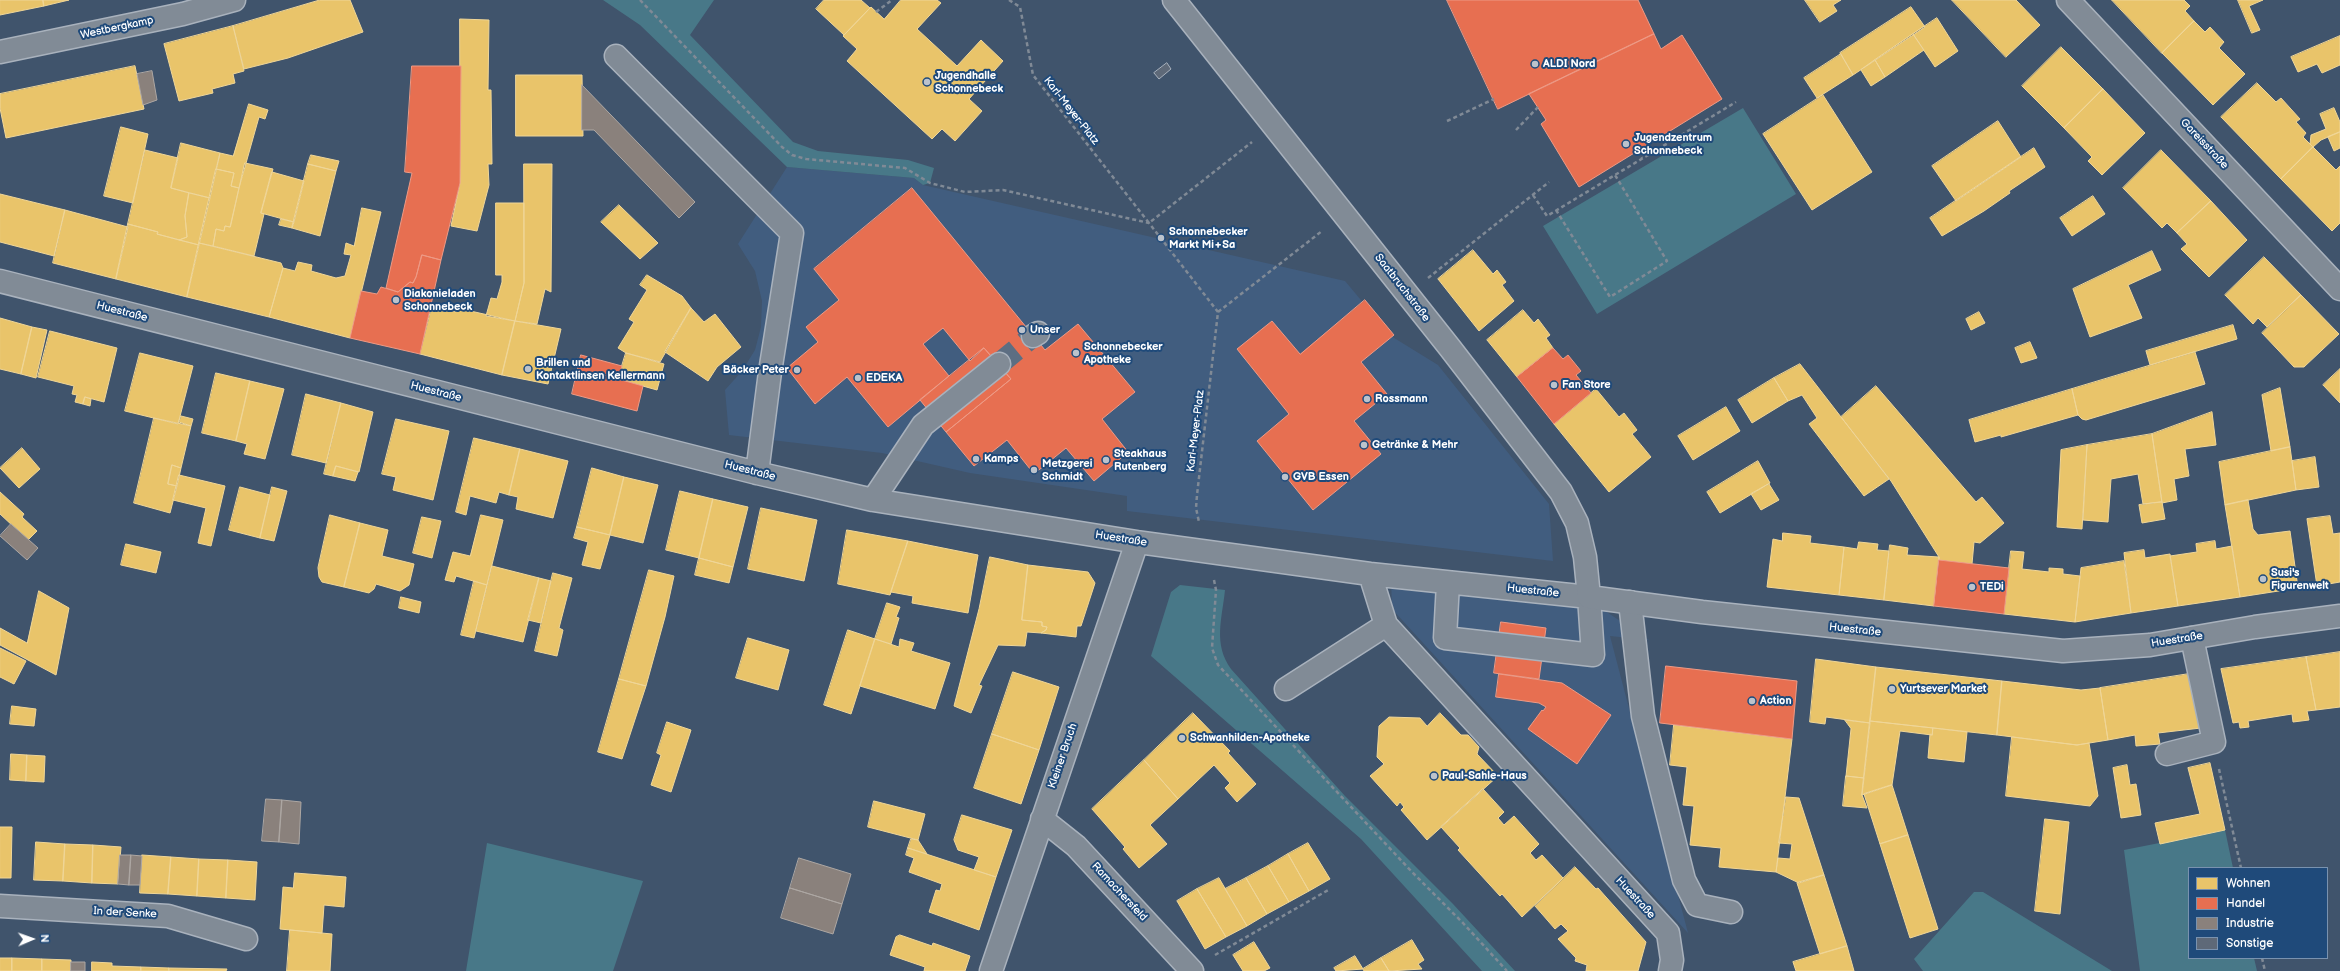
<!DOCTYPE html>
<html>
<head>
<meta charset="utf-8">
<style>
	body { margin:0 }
	#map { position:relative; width:2340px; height:971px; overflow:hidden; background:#40546c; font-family:"Balsamiq Sans",sans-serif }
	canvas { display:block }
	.legend { position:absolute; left:2188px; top:867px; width:140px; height:92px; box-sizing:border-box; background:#1f4a7a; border:1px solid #7992af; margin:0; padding:5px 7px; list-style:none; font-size:12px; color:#fff }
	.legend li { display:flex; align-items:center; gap:8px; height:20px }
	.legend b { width:20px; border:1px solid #7992af }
	.north { position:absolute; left:12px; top:919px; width:40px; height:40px; -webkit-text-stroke:3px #1f4a7a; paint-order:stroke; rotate:88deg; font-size:11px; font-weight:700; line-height:16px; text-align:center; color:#fff }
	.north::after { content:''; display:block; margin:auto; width:14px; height:18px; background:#fff; clip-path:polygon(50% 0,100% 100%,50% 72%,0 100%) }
</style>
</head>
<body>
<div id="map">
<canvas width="2340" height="971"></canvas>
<ul class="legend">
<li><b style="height:11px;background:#e9c46a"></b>Wohnen</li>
<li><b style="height:11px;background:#e76f51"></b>Handel</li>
<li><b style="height:11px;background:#8a817c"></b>Industrie</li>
<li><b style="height:11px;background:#5e6978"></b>Sonstige</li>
</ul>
<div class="north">N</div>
</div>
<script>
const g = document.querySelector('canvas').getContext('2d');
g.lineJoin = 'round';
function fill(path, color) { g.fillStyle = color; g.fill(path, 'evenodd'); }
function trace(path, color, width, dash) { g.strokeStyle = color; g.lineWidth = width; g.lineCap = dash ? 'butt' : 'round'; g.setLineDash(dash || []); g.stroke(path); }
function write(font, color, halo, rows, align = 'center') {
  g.font = font + ' "Balsamiq Sans",sans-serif'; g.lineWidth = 4; g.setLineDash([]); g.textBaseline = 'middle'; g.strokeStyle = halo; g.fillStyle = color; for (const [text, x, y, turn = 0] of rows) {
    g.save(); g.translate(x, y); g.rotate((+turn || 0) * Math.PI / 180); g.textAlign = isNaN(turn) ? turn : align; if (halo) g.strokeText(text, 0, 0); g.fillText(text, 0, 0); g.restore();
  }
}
const built = new Path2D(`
	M787,167L914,178L923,185L1345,281L1391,336L1438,365L1549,504L1553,561L1127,511V496L970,473L882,453L729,435L725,390L742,371L755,350L761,327L762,301L755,271L738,244Z
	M1391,578L1587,599L1649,640L1610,636L1688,933L1392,609Z`);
const green = new Path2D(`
	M603,0H714L690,35L793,142L818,151L908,160L934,168L930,183L923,185L914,178L787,167L640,25Z
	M1743,108L1796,194L1597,314L1543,226Z
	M1180,585L1225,590C1222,619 1213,644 1231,669L1345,796L1453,904L1515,971H1482L1361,839L1151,656L1171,592Z
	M2225,830L2233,868H2189V958H2254L2257,971H2140L2124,850Z
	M487,843L643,881L613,971H466Z
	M1974,892H1983L2112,971H1923L1914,959Z`);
const homes = new Path2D(`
	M0,0H43L44,6L0,15Z
	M43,0H69L44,6Z
	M320,0H350L363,32L288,58L244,69L233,26Z
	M824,0H861L870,8L844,35L816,9Z
	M901,0H937L941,3L917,29L957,66L981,40L1003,61L969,99L982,111L955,141L942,129L932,139L847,61L857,49L843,36L871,7L884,19Z
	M1805,0H1841L1833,5L1837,11L1820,22Z
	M1952,0H2016L2040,25L2006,57Z
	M2112,0H2184L2190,6L2185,11L2194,21L2162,53Z
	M2238,0H2263L2249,6L2260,30L2252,33Z
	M1911,7L1925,27L1853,75L1840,53Z
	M1937,18L1958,51L1935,67L1913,34Z
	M460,19L489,20L488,90H491L492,164H488L489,185L477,231L451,226L460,183Z
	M2194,21L2205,32L2210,27L2224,42L2219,48L2245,74L2213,105L2162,53Z
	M233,26L244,71L233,74L235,83L212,89L213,93L179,101L164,44Z
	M1913,34L1924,50L1885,77L1875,60Z
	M2340,36V65L2322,73L2317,64L2298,72L2291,57Z
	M2061,47L2103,89L2064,128L2022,86Z
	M1841,54L1853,75L1817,98L1804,78Z
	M1875,60L1885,77L1871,86L1861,70Z
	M135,66L144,109L6,138L0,108V94Z
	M516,75H582L583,136H516Z
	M2257,83L2276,102L2281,98L2300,119L2296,122L2306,133L2303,137L2313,147L2281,179L2221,117Z
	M2103,89L2145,133L2102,175L2088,161L2092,157L2064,128Z
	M1823,95L1872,172L1812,210L1763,134Z
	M249,104L268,110L265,119L259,117L239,188L231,186L234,173L216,169L220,153L233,156Z
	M2334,108L2340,122V132L2321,140L2313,147L2310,144L2311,135L2326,129L2320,114Z
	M1998,121L2021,157L1956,201L1932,166Z
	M121,127L148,134L133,203L104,196Z
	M2340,132V148L2334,151L2328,137Z
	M181,143L220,153L210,198L171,188Z
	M2313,147L2336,170L2340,166V223L2332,231L2281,179Z
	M2034,148L2045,167L2009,191L2010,193L1984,211L1942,236L1930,218Z
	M145,150L178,158L171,188L189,193L185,216L187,237L179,240L157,234L158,232L128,224Z
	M2161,150L2211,201L2177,233L2167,223L2162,228L2123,188Z
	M311,155L339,161L336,171L308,164Z
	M245,163L273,169L261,213L264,214L254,256L213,246L216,229L224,231L225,226L230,227Z
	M308,164L336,171L320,236L292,228Z
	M524,164H552L551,292L545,289L537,324L515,321L524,283Z
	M216,169L234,173L231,186L239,188L230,227L225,226L224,231L216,229L213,246L199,243Z
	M272,172L304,181L294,222L261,213Z
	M189,193L210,198L199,245L179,240L187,237L185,216Z
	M0,194L65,210L54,256L0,242Z
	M2093,196L2105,214L2072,236L2060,218Z
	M2211,201L2247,240L2209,277L2181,249L2187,244L2177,233Z
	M496,203H524V283L515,321L486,316L491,298L497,299L502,282V275H496Z
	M619,205L658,243L640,259L601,222Z
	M362,208L381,212L350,338L269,317L283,268L295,271L298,262L312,265L311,271L336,278L345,276L351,255L344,254L346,243L354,246Z
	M65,210L128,227L116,279L53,263Z
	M281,219L294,222L292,228L279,225Z
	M128,224L158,232L157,234L199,245L187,297L116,279Z
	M199,243L281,263L283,268L269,317L187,297Z
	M1473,250L1493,274L1497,270L1506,282L1502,285L1514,301L1479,331L1438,279Z
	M2152,251L2161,270L2128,285L2142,318L2090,337L2073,289Z
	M2264,257L2301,295L2267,327L2258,318L2253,324L2225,295Z
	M647,275L682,296L691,308L660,362L626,353L618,348L634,322L629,319L647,290L640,285Z
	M2301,295L2339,334L2304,367H2294L2262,333Z
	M432,306L456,312L457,308L515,321L502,375L420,354Z
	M691,308L704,322L715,314L741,347L717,367L708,381L665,352Z
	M1523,310L1534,323L1538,319L1550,335L1546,338L1553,348L1517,377L1487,340Z
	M1979,312L1985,323L1971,330L1966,319Z
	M0,318L32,327L21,374L0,369Z
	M515,321L561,329L548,384L502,375Z
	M2233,325L2237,339L2150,365L2146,351Z
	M32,327L47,330L36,378L21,374Z
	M50,331L117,348L104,402L85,397L83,404L75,402L77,395L72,394L74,386L38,377Z
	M2030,342L2037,358L2021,363L2015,348Z
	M2195,352L2205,384L2086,420L2082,419L2078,415L2072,389Z
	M140,353L193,366L178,424L125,411Z
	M626,353L664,364L657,390L618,379Z
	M1800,364L1889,479L1864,496L1809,424L1817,418L1802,395L1788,401L1774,378Z
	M2340,369V403L2323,385Z
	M216,373L250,381L236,441L202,433Z
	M1774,378L1788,401L1752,423L1738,400Z
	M250,381L284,389L265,459L244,454L247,444L236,441Z
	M1876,386L1976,502L1982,497L2004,523L1980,543L1974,542L1972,564L1939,560V557L1891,481L1841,417Z
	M2280,388L2290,447L2271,451L2262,395Z
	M1596,389L1619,417L1624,413L1637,430L1632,434L1651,457L1609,492L1554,424Z
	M2072,389L2078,415L2001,437V435L1975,442L1969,420Z
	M306,394L341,403L326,463L292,455Z
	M85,397L91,399L90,406L83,404Z
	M341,403L373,412L359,472L336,466L333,476L324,474Z
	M1726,407L1740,431L1693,460L1678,436Z
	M2212,412L2216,445L2185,449L2189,476L2174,479L2177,500L2162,503L2152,434Z
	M181,416L193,419L191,426L179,422Z
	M154,418L191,426L181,468L172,465L168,484L177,486L170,513L134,503Z
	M396,419L449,431L433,500L393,490L396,477L382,474Z
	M2152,434L2162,502L2143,504L2138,474L2111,479L2108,522L2083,520L2087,445Z
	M474,438L520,449L509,495L499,492L496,503L470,496L466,515L456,512Z
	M2087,445L2082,529L2057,527L2061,450Z
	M2290,447L2296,490L2225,505L2219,462Z
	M22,448L40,469L19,488L0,468Z
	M520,449L568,461L553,518L516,509L518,497L509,495Z
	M2315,457L2319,487L2296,490L2292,461Z
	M1758,461L1770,483L1720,513L1707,492Z
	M172,465L181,468L177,486L168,484Z
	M336,466L358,472L355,481L333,476Z
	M592,468L624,477L610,535L577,527Z
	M179,475L225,486L211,546L198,543L206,508L173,500Z
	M624,477L658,485L643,543L610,535Z
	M1769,484L1779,500L1761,510L1751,494Z
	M240,487L270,495L260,538L229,530Z
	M272,487L287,491L274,541L260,538Z
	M680,491L713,499L699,558L666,550Z
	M0,492L24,514L22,517L37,531L28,540L0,514Z
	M713,499L748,507L733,567L699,558Z
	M2248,500L2253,529L2258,535L2290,531L2298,588L2240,597L2225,505Z
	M2162,502L2165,519L2142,523L2139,505Z
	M761,508L817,520L804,581L748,569Z
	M330,515L360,523L344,587L322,582L319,577L318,568Z
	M481,515L503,520L487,585L456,576L454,582L445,580L453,552L470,556Z
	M2330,516L2333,534L2340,533V582L2317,586L2307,519Z
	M422,517L441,521L432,558L413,553Z
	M360,523L388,530L382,556L414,564L409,585L400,591L376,584L374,589L369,593L344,587Z
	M577,527L610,535L600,569L582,565L588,542L574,538Z
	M847,530L908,541L890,595L838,584Z
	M1783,533L1811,536L1810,543L1844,547L1839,595L1767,587L1773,539L1782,541Z
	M908,541L978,555L968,613L912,603L913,596L891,592Z
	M2215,541L2216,549L2232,546L2240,597L2178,606L2170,556L2197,552L2196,544Z
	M1859,542L1878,544L1877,550L1889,551L1884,600L1839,595L1844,547L1857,549Z
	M126,544L161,552L156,573L121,565Z
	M1890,545L1908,548L1907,555L1939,557L1934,606L1884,600Z
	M2144,550L2145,558L2170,554L2178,606L2131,613L2124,553Z
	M2011,551L2024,552L2022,569L2049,572V568L2063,569V574L2080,576L2075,622L2004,614Z
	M990,557L1028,565L1022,620L1042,622V626L1047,627L1046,630L1041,633L1027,632L1025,646L998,645L979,685L982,686L971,713L954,706L979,609Z
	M699,558L733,567L729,583L695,575Z
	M2124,561L2131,613L2075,622L2081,568Z
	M1028,565L1088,572L1095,583L1081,626H1077L1076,637L1041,633L1046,630L1047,627L1042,626V622L1022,620Z
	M492,566L539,578L523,642L476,631Z
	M649,570L674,576L665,617L646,686L619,679Z
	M553,573L572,578L559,628L563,630L557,656L535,651Z
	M539,578L551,581L541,623L528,620Z
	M474,581L487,585L474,638L461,635Z
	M39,591L69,608L56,675L0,645V628L27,643Z
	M401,597L421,602L419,613L399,608Z
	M887,603L900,607L896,617L899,618L891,644L875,639Z
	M848,630L875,639L851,714L824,705Z
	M748,638L789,650L778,690L736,678Z
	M875,639L899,647L900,639L914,643L911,651L950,663L935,709L860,686Z
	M0,648L26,661L14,684L0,677Z
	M2340,652V707L2316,710L2306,657Z
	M2306,657L2316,710L2307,711L2309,720L2293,722L2292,714L2248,721L2249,727L2240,728L2239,722L2233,723L2221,669Z
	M1816,659L1876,667L1870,723L1826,717L1825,724L1810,722Z
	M1876,667L2002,681L1997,735L1870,721Z
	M1013,672L1059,687L1039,750L992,734Z
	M2189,674L2201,728L2158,733L2160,744L2136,746L2135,735L2108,740L2100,688Z
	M619,679L646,686L622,759L598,752Z
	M2002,681L2081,690L2100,688L2108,740L2077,745L1997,735Z
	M12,706L36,709L34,726L10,724Z
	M1193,713L1230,751L1228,753L1256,784L1237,802L1225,788L1230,783L1214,765L1178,799L1144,760Z
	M1440,713L1461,735H1468L1479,747L1477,754L1498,776L1427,840L1401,810L1404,807L1400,802L1397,806L1370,776L1384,764L1377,757L1379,726L1389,717L1420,718L1427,726Z
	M1845,720L1870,723L1864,778L1846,776L1851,729Z
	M1870,721L1933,728L1932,735L1900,731L1892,785L1862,795Z
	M667,722L691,730L671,792L651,785L661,755L657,753Z
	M1674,725L1792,739L1776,872L1719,867L1721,848L1690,845L1694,806L1683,805L1687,767L1670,765Z
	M1933,728L1967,732L1964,762L1928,758L1930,734L1932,735Z
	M992,734L1039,750L1021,804L974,788Z
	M2012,737L2077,745L2089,743L2098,796L2090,806L2006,796Z
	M11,754L27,755L26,781L10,780Z
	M27,755L45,756L44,782L26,781Z
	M1144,760L1178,799L1150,825L1167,844L1139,868L1123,849L1125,847L1092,809Z
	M2210,763L2225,830L2160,844L2155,823L2200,814L2188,768Z
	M2127,765L2130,785L2136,784L2141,815L2121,818L2113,768Z
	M1846,776L1864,778L1862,795L1867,808L1843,806Z
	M1892,785L1908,835L1880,844L1864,794Z
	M1483,789L1504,812L1498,818L1504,825L1514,816L1539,844L1530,853L1536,860L1542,855L1563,878L1522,917L1502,894L1500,896L1458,850L1460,848L1441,827Z
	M1786,797L1799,798L1824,875L1799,883L1776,872L1778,858L1790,859L1792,844L1779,843Z
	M874,801L925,814L918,840L868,827Z
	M962,815L1012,830L996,877L974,870L979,857L958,850L954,840Z
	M2045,819L2069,822L2060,914L2035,911Z
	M0,827H12L11,878H0Z
	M1908,835L1938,929L1910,938L1880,844Z
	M911,839L918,840L927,854L908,848Z
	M36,842L65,844L63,881L34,880Z
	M1308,843L1330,879L1309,891L1288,854Z
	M65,844L93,845L92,883L63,881Z
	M93,845L121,847L118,884L92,883Z
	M908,848L996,877L979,930L929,912L936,890L940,891L942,884L909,872L914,858L906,855Z
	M1288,854L1309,891L1289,902L1268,866Z
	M142,855L171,857L168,894L140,893Z
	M171,857L199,859L197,896L168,894Z
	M199,859L228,860L226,898L197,896Z
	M228,860L257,862L255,900L226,898Z
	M1268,866L1289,902L1267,914L1246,878Z
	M1575,867L1596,889L1598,888L1646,942L1638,971H1586L1587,965L1575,961L1576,958L1558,939L1568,931L1561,924L1555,929L1535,906Z
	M295,873L346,877L344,907L324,905L322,933L280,929L283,887L293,888Z
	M1824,875L1847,946L1820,954L1797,883Z
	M1219,878L1247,926L1226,937L1197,889Z
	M1246,878L1267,914L1247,926L1225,889Z
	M1197,889L1226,937L1205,949L1177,901Z
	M290,930L332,934L330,971H287Z
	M900,935L932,946L933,943L970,956L965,971H924L925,967L890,955L896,937Z
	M1412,940L1424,960L1418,964L1422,969L1389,971L1381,958Z
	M1254,942L1270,968L1264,971H1243L1233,955Z
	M1847,946L1854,971H1796L1793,962Z
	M1355,956L1363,969L1336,971L1334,968Z
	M0,958H12V971H0Z
	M12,958L42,959V971H12Z
	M1381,958L1389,971H1364L1363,969Z
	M42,959L71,960V971H42Z
	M92,962L112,963V966L141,967V971H92Z
	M141,967L169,968V971H141Z
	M169,968L227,969L226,971H169Z`);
const shops = new Path2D(`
	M1447,0H1638L1654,34L1498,109Z
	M1654,34L1661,49L1682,35L1722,99L1579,187L1541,124L1546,120L1529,94Z
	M412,66H461L460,183L441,260L422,255L416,277L413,283L410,282L398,292L386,288L412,173L405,172Z
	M912,188L1045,350L1078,324L1135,392L1102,419L1128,452L1094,481L1066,448L1034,474L1007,440L974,466L946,432L1011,379L984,348L970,361L943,328L923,344L949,376L888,427L847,377L815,404L787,368L818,342L806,327L839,300L814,269Z
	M422,255L441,260L420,354L350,338L361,291L377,294L381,287L398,292L410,282L413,283L416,277Z
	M1365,300L1394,335L1361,362L1387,394L1354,421L1381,454L1313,510L1257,441L1289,414L1237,349L1272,321L1300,354Z
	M984,348L1011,379L946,432L920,400Z
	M1553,348L1563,359L1568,355L1581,371L1576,375L1591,393L1554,424L1517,377Z
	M581,355L622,366L618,379L643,386L637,411L572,394Z
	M1939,560L2009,568L2004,614L1934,606Z
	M1501,622L1546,628L1539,679L1494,673Z
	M1666,666L1797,681L1792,739L1660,723Z
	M1499,674L1562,683L1611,715L1577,764L1528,729L1542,710L1543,711L1546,707L1539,703L1496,697Z`);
const industry = new Path2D(`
	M152,71L157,100L143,105L137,74Z
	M582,85L695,202L679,218L594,130H582Z
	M11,524L38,548L27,560L0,536Z
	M266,799L282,800L279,842L262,841Z
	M282,800L301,802L299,844L279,842Z
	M120,855H131L129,885L118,884Z
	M131,855L142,856L140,885H129Z
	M799,858L851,874L842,904L790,888Z
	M790,888L842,904L833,934L781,918Z
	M71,962H85V971H71Z`);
const building = new Path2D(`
	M1167,63L1171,69L1159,79L1154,73Z`);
const minorTunnel = new Path2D(`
	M999,364L1033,336`);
const path = new Path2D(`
	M640,0L782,147L792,155L806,159L905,168L930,183L965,192L1003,190L1149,223L1218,312L1197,495L1196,508L1199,522
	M1009,0L1020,7L1033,75L1149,223L1252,142
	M876,12L892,0
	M1447,121L1494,99
	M1516,130L1538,107
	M1638,151L1642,158
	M1533,195L1547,216L1736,102
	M1556,210L1610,297L1667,261L1615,175
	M1428,278L1549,182
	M1218,312L1322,231
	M1214,580L1216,590L1212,648L1218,665L1412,872L1463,923L1507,971
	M2219,769L2241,868
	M1215,955L1330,889
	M2262,958L2265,971`);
const minor = new Path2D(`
	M2068,0L2340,289
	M0,52L183,14L234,0
	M616,56L792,233L770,372L757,473
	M0,281L757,473L873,500L1137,542L1370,574L1589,597L1593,655L1445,638L1448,583
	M1033,336L1038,333
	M873,500L923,425L999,364
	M1370,574L1386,625L1668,933L1672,960L1670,971
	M1630,602L1643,716L1684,880L1697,905L1731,912
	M1286,689L1386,625
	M2167,754L2214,742L2192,638
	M1042,819L1076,846L1192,971
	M0,906L168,916L246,939
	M991,971L1137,542`);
const major = new Path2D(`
	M1174,0L1450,348L1561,492L1577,523L1585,557L1589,597L1702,612L2063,651L2150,645L2255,627L2340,616`);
const markers = [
	[1535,64,4,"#bcc3cc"],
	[927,82,4,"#bcc3cc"],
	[1626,144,4,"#bcc3cc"],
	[1161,238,4,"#bcc3cc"],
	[396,300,4,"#bcc3cc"],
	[1022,330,4,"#bcc3cc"],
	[1076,353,4,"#bcc3cc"],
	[528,369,4,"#bcc3cc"],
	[797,370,4,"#bcc3cc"],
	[858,378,4,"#bcc3cc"],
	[1554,385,4,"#bcc3cc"],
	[1367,399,4,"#bcc3cc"],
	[1364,445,4,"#bcc3cc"],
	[976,459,4,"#bcc3cc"],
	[1106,460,4,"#bcc3cc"],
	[1034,470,4,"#bcc3cc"],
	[1285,477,4,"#bcc3cc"],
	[2263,579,4,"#bcc3cc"],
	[1972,587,4,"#bcc3cc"],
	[1892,689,4,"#bcc3cc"],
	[1752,701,4,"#bcc3cc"],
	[1182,738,4,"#bcc3cc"],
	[1434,776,4,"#bcc3cc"]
];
const streetNames = [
	["Westbergkamp",117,28,-12],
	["Karl-Meyer-Platz",1071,111,52],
	["Gareisstraße",2204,144,47],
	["Saatbruchstraße",1402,288,52],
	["Huestraße",122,312,14],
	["Huestraße",436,392,14],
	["Karl-Meyer-Platz",1196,431,-83],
	["Huestraße",750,471,14],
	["Huestraße",1121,539,9],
	["Huestraße",1533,591,6],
	["Huestraße",1855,630,6],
	["Huestraße",2177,640,-9],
	["Kleiner Bruch",1063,756,-71],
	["Ramachersfeld",1119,892,47],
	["Huestraße",1635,898,47],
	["In der Senke",125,913,3]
];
const poiNames = [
	["ALDI Nord",1543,64],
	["Jugendhalle",935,76],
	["Schonnebeck",935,89],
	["Jugendzentrum",1634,138],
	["Schonnebeck",1634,151],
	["Schonnebecker",1169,232],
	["Markt Mi+Sa",1169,245],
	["Diakonieladen",404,294],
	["Schonnebeck",404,307],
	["Unser",1030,330],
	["Schonnebecker",1084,347],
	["Apotheke",1084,360],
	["Brillen und",536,363],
	["Kontaktlinsen Kellermann",536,376],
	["Bäcker Peter",789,370,"right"],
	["EDEKA",866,378],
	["Fan Store",1562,385],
	["Rossmann",1375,399],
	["Getränke & Mehr",1372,445],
	["Steakhaus",1114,454],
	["Rutenberg",1114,467],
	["Kamps",984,459],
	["Metzgerei",1042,464],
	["Schmidt",1042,477],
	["GVB Essen",1293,477],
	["Susi's",2271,573],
	["Figurenwelt",2271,586],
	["TEDi",1980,587],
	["Yurtsever Market",1900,689],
	["Action",1760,701],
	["Schwanhilden-Apotheke",1190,738],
	["Paul-Sahle-Haus",1442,776]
];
fill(built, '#415d7f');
fill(green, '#487888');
fill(homes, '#e9c46a');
trace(homes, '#f0d697', 1);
fill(shops, '#e76f51');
trace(shops, '#ee9a85', 1);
fill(industry, '#8a817c');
trace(industry, '#ada7a3', 1);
fill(building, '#5e6978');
trace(building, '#a9b2bd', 1);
trace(minorTunnel, '#5d6e82', 22, [22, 11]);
trace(minor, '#a9b2bd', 25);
trace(major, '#a9b2bd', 25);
trace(path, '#808a96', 2.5, [4, 3]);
trace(minor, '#818b96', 22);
trace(major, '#818b96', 22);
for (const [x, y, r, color] of markers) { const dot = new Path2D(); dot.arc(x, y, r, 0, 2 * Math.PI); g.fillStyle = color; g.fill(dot); trace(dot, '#1f4a7a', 1.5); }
write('11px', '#fff', '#1f4a7a', streetNames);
write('bold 11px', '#fff', '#1f4a7a', poiNames, 'left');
</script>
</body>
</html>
